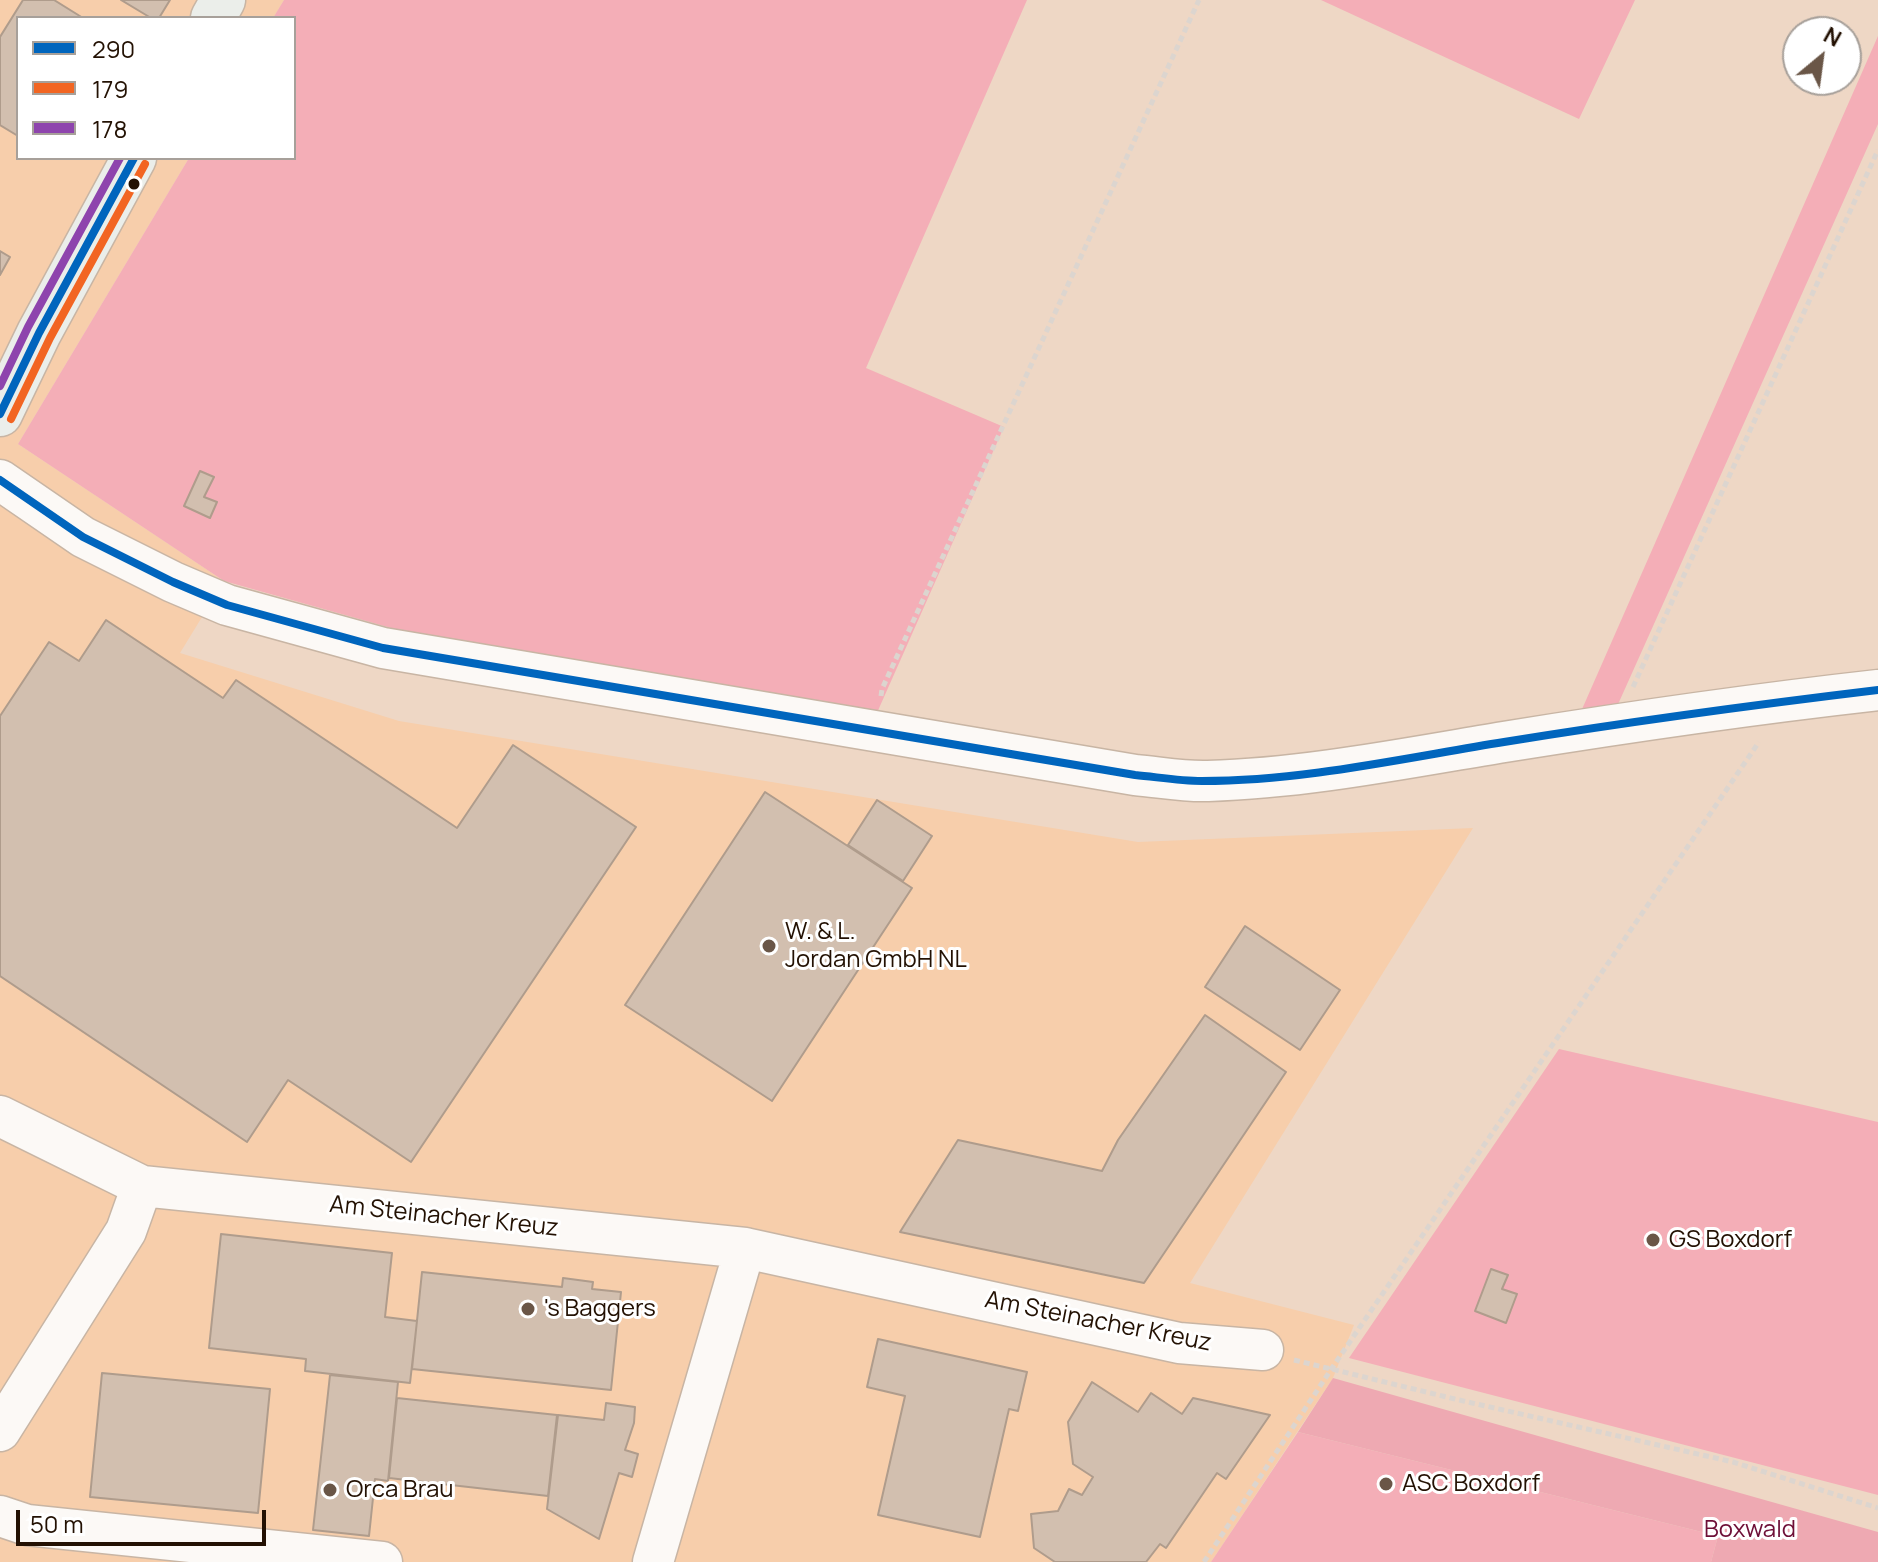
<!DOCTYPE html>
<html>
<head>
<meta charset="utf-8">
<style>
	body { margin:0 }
	#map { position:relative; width:1878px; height:1562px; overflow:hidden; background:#eed7c5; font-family:Manrope,sans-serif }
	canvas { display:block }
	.legend { position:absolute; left:16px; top:16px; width:280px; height:144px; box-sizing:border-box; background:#fff; border:2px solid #a7a09a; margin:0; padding:10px 14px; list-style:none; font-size:24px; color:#231103 }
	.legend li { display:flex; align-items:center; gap:16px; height:40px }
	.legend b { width:40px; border:2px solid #a7a09a }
	.north { position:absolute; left:1782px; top:16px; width:80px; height:80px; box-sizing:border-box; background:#fff; border:2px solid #a7a09a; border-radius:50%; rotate:29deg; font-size:22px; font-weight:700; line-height:32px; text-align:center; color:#231103 }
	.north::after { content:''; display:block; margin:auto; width:28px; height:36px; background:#6a5647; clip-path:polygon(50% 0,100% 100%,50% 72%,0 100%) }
	.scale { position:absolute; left:16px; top:1510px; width:250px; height:36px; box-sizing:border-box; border:4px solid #231103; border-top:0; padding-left:10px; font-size:24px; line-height:28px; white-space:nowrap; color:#231103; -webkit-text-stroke:6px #fff; paint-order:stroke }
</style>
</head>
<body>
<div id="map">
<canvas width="1878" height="1562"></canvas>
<ul class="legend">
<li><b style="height:10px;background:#0065bd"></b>290</li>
<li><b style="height:10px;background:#f26522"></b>179</li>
<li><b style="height:10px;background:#8e44ad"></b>178</li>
</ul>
<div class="north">N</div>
<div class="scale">50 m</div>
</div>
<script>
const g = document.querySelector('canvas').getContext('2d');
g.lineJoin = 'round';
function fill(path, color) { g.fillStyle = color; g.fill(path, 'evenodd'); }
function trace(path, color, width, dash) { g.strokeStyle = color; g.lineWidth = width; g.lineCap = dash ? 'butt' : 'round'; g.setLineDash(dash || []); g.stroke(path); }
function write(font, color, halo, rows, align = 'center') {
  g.font = font + ' Manrope,sans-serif'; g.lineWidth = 6; g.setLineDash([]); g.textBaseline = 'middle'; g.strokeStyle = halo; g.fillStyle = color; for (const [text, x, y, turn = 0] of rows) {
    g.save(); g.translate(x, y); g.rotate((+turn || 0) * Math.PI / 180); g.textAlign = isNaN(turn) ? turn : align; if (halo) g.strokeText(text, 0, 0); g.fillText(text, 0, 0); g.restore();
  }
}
const built = new Path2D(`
	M0,0H284L273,18H18V158H189L18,444L224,581L180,653L399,721L1138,842L1473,828L1190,1283L1354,1325L1333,1378L1211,1562H0Z`);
const green = new Path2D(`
	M284,0H1027L866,368L1004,427L876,715L466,649L224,581L18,444L189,158H294V18H273Z
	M1321,0H1635L1579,119Z
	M1878,36V124L1615,711L1579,716Z
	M1559,1049L1878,1122V1495L1349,1358Z
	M1298,1432L1718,1536L1711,1562H1211Z`);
const forest = new Path2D(`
	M1333,1378L1878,1532V1562H1711L1718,1536L1298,1432Z`);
const building = new Path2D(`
	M23,0H54L83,18H18V136L0,125V37Z
	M121,0H170L159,18H151Z
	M0,251L10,257L0,275Z
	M200,471L214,477L204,497L217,502L210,518L184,506Z
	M106,620L223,698L236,680L457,828L513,745L636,827L411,1162L288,1080L247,1142L0,976V716L49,642L79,661Z
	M765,792L912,888L772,1101L625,1005Z
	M877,800L932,836L903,881L848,845Z
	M1245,926L1340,990L1300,1050L1205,987Z
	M1205,1015L1286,1072L1144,1283L900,1232L958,1140L1102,1171L1118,1140Z
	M221,1234L392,1253L385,1317L417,1321L410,1383L305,1371L306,1359L209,1348Z
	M1491,1269L1508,1275L1502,1289L1517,1294L1506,1323L1475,1311Z
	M422,1272L562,1287L563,1278L593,1282L592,1289L621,1292L611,1390L412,1369Z
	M878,1339L1027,1372L1018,1411L1009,1409L980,1537L878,1515L905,1396L867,1387Z
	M102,1373L270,1389L258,1513L90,1497Z
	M330,1375L398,1382L388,1481L375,1479L369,1536L313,1530Z
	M1092,1382L1138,1412L1151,1393L1182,1414L1193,1398L1270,1415L1226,1479L1217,1473L1166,1548L1160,1544L1146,1562H1055L1034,1548L1031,1514L1058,1511L1069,1489L1082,1495L1093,1477L1073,1464L1068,1422Z
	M397,1398L557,1415L548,1496L389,1478Z
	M606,1403L635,1407L634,1423L625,1450L638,1454L632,1477L619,1473L599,1539L547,1509L558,1415L604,1420Z`);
const path = new Path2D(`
	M1633,687L1878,150
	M881,696L882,689L1199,0
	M1294,1360L1459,1400L1733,1462L1878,1508
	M1204,1562L1332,1368L1759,742`);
const street = new Path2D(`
	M0,480L83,537L173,582L227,605L383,648L1135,775C1159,777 1184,782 1208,781C1307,778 1406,758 1504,742C1628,722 1753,704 1878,690
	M0,1116L142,1186L745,1248L653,1562
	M745,1248L1179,1343L1263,1350
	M0,1431L126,1231L142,1186
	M0,1516L27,1525L382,1562`);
const secondary = new Path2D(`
	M213,18L223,0
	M0,414L39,333L134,158`);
const bus1 = new Path2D(`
	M0,414L39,333L134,158
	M0,480L83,537L173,582L227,605L383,648L1135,775C1157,777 1179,781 1202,781C1303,781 1404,758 1504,742C1628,722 1753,705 1878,690`);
const bus2 = new Path2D(`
	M11,419L50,338L145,164`);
const bus3 = new Path2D(`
	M0,386L28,327L120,158`);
const markers = [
	[134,184,7,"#231103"],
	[769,946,8,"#6a5647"],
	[1653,1240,8,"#6a5647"],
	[528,1309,8,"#6a5647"],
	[1386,1484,8,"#6a5647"],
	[330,1490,8,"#6a5647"]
];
const poiNames = [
	["W. & L.",785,932],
	["Jordan GmbH NL",785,960],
	["GS Boxdorf",1669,1240],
	["'s Baggers",544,1309],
	["ASC Boxdorf",1402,1484],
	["Orca Brau",346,1490]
];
const streetNames = [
	["Am Steinacher Kreuz",444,1217,6],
	["Am Steinacher Kreuz",1098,1322,11]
];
const parkNames = [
	["Boxwald",1750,1530]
];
fill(built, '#f7ceab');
fill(green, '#f4aeb7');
fill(forest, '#eea9b2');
fill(building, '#d2bfaf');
trace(building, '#af9c8c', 2);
trace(street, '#c8b5a4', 43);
trace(secondary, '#c8b5a4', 47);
trace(path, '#dcd5cf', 5, [6, 4]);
trace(street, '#fcf9f6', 40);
trace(secondary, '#ebeeea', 44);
trace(bus1, '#0065bd', 8);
trace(bus2, '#f26522', 8);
trace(bus3, '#8e44ad', 8);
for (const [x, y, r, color] of markers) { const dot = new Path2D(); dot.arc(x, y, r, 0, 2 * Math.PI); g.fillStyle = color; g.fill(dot); trace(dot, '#fff', 3); }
write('24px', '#231103', '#fff', poiNames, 'left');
write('24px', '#231103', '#fff', streetNames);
write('24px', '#6e0f37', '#fff', parkNames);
</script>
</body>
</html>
